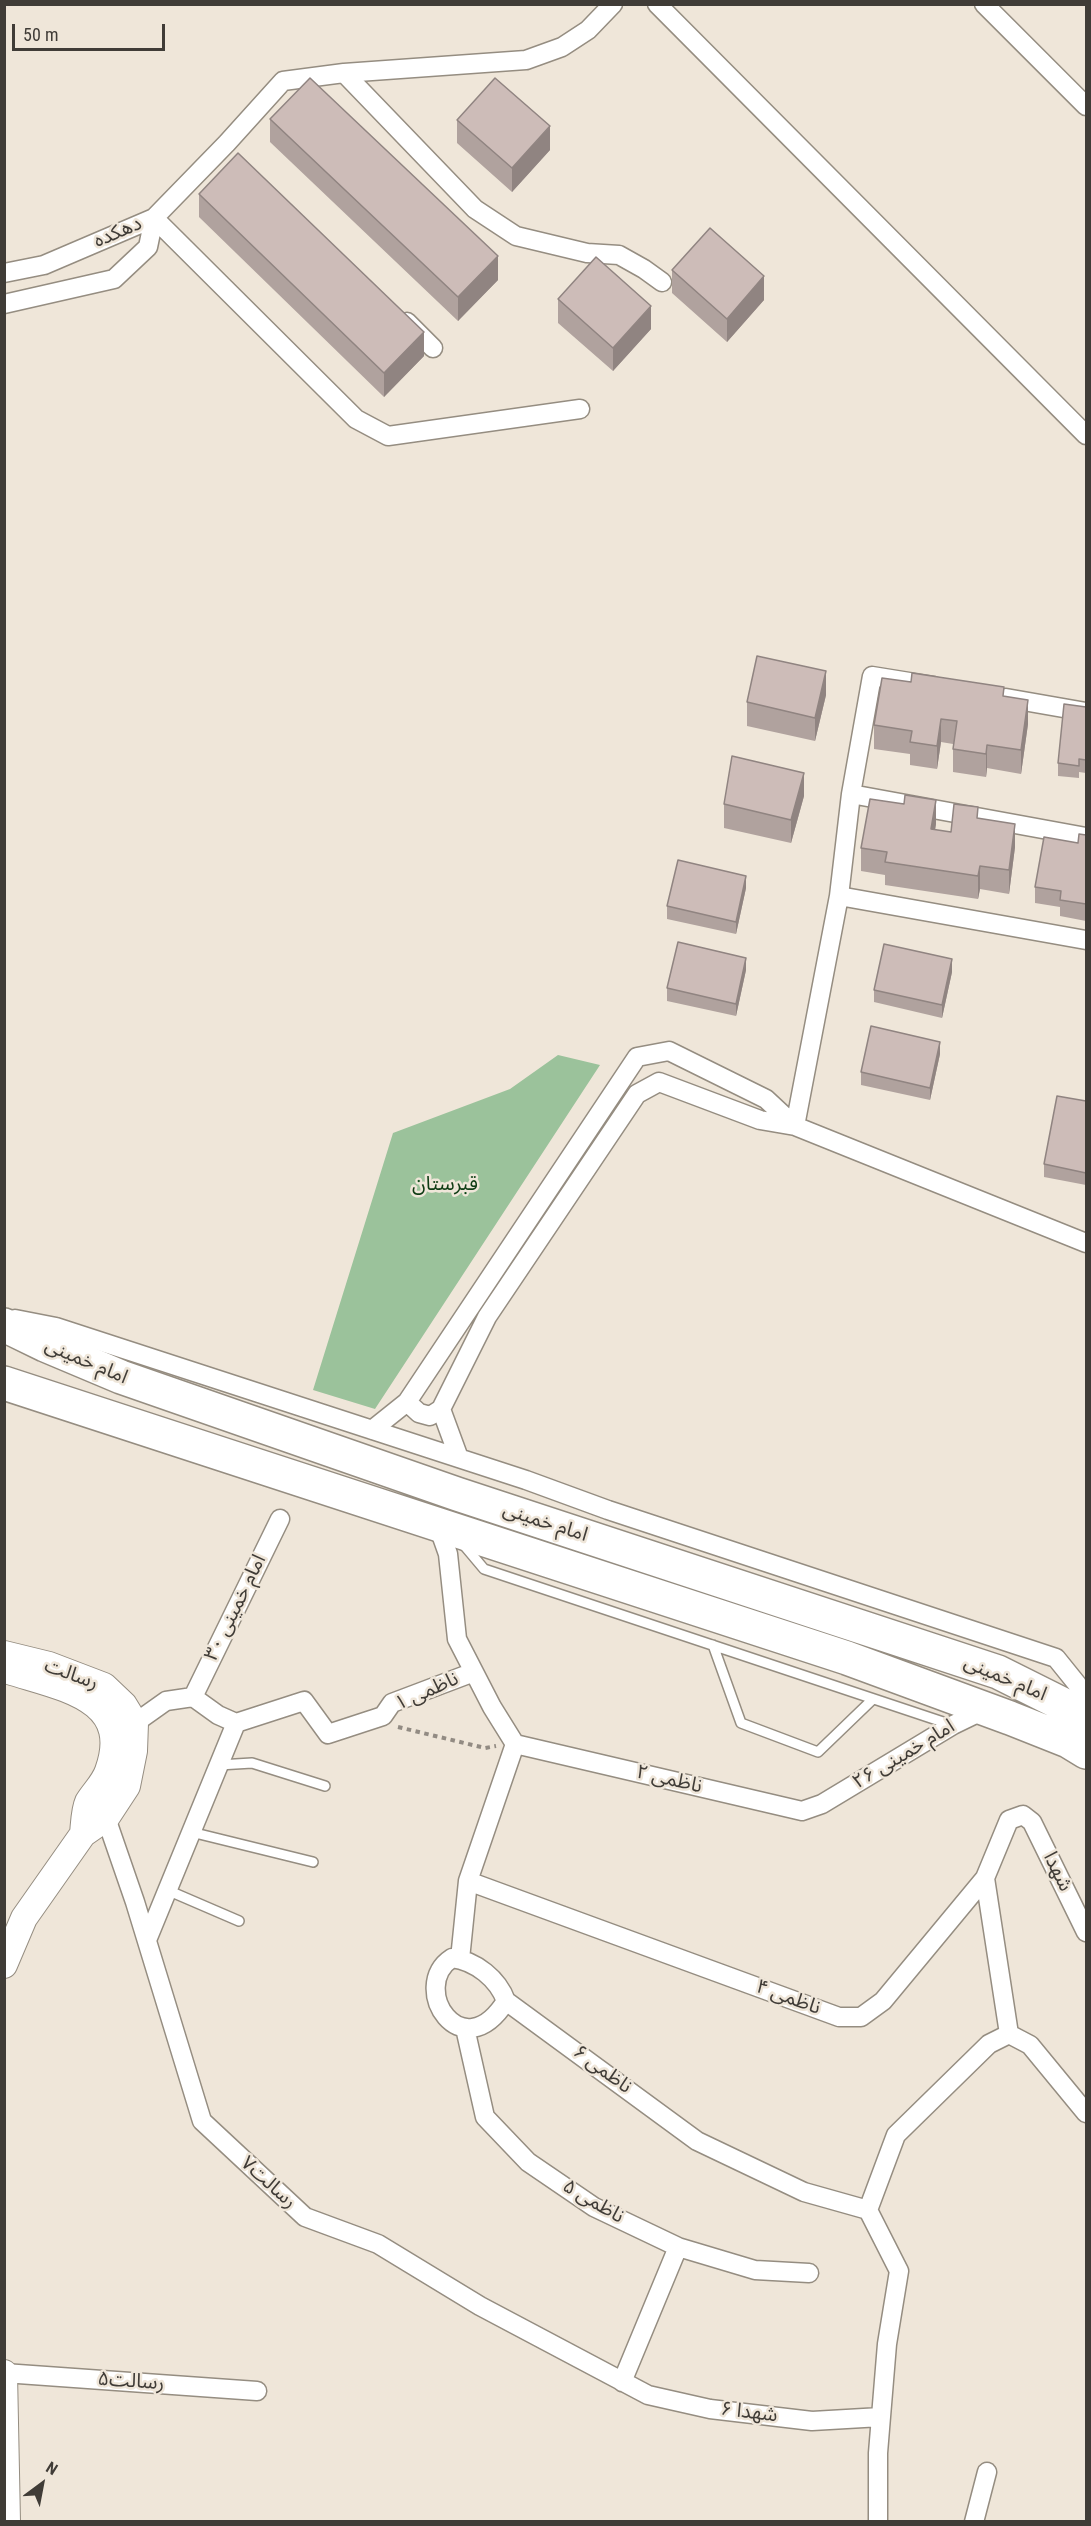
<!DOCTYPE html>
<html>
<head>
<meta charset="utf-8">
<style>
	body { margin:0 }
	#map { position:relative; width:1091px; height:2526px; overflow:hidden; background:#efe6d9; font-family:"Roboto Condensed",sans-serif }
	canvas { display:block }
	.frame { position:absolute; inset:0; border:6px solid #403c37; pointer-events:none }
	.north { position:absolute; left:12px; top:2454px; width:60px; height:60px; -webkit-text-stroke:4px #efe6d9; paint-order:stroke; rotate:32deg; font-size:16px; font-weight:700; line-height:24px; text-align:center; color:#403c37 }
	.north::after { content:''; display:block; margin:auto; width:21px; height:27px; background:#403c37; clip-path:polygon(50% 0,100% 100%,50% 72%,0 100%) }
	.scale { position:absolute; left:12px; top:24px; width:153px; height:27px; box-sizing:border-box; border:3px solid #403c37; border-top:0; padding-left:8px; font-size:18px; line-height:21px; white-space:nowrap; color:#403c37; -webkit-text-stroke:4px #efe6d9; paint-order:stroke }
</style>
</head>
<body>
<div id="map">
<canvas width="1091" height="2526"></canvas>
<div class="frame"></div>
<div class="north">N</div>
<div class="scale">50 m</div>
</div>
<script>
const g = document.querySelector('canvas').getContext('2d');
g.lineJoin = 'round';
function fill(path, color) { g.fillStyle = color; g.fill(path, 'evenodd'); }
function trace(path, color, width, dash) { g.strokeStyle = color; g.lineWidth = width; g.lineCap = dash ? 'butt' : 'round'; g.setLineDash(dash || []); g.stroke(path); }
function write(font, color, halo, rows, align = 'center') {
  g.font = font + ' "Roboto Condensed","Noto Sans Arabic",sans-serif'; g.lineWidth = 5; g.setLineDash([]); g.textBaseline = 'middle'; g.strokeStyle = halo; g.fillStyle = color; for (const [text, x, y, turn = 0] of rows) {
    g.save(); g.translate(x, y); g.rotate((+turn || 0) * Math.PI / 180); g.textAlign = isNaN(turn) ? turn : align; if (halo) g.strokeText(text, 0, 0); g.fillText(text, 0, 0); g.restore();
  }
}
const green = new Path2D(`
	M558,1055L600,1065L375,1409L313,1390L393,1133L510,1089Z`);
const path = new Path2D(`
	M398,1727L485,1748L496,1746`);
const lane = new Path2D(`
	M463,1544L484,1569L952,1725
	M713,1645L741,1723L818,1752L873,1699
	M219,1765L252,1763L325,1786
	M191,1832L313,1862
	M167,1890L239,1921`);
const street = new Path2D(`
	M657,4L1086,435
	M984,4L1086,106
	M344,73L475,209L516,236L587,253L619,255L644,269L662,282
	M154,218L356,419L388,436L580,409
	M4,273L44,265L154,218L227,143L283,81L344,73L526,60L562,47L588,30L613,4
	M4,304L114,279L148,247L154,218
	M407,322L433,348
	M1006,698L1086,712
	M851,794L1086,837
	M839,896L1086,940
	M795,1126L839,896L851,794L872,676L934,686
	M15,1319L56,1327L526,1480L608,1510L1056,1658L1077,1684L1086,1707
	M407,1402L419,1413L430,1416L441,1409
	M372,1430L407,1402L637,1057L669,1051L766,1099L795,1126
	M459,1458L441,1409L487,1317L637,1094L659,1082L760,1120L795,1126L1086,1243
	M437,1523L448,1554L457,1639L492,1707L515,1744
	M193,1697L280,1519
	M135,1723L166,1701L193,1697L218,1715L236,1723L304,1701L328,1734L383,1716L392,1703L474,1672
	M515,1744L802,1811L822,1804L953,1725L986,1709
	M106,1818L135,1902L202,2121L305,2217L378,2244L480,2306L648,2395L710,2409L812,2421L881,2417
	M985,1878L1009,2034
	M468,1881L839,2017H861L883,2001L985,1878L1009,1820L1023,1815L1032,1822L1086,1932
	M147,1940L236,1723
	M452,1958C476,1961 498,1979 506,2001C462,2071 408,1987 452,1958Z
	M460,1959L468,1881L515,1744
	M506,2001L697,2141L804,2192L868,2210
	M465,2028L485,2117L528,2162L594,2207L678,2247L755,2270L809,2273
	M868,2210L896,2135L989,2044L1009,2034L1030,2045L1086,2113
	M868,2210L899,2271L887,2344L878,2453V2522
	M4,2373L257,2391
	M622,2382L678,2247
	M974,2522L987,2472`);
const secondary = new Path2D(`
	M4,1654L49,1665L104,1686L124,1705L135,1723L134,1751L127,1786L106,1818L83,1834L24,1918L4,1965
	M9,1671C62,1688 134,1698 108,1771C104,1783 94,1792 88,1802C84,1811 84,1825 83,1834
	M4,2373L7,2522`);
const highway = new Path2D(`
	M4,1325L45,1345L121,1377L457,1494L998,1672L1086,1716
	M4,1383L847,1658L1010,1718L1068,1741L1086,1752`);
const wall = new Path2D(`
	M270,119L498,280L458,321L270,142Z
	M457,120L550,150L512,192L457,143Z
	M199,194L424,356L384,397L199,217Z
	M672,270L764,300L727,342L672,293Z
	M558,299L651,329L613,371L558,323Z
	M826,695L815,741L747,726V702Z
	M1004,697L1028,724L1021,774L987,768L986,777L953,772V744L941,742L937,769L910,765V754L874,749V725Z
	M1086,707V773L1079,772V778L1058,776V763Z
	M804,796L791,843L724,828V804Z
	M978,818L1015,847L1009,894L980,889L978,899L885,885V875L861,871V848L936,824L935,830L951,832Z
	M1086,835V921L1060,916V907L1035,903V887Z
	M746,888L736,934L667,919V906Z
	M746,970L736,1016L667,1001V988Z
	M952,972L942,1018L874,1002V990Z
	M940,1054L930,1100L861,1085V1072Z
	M1086,1101V1185L1044,1177V1164Z`);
const shadedWall = new Path2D(`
	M550,126V150L512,192V168Z
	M498,256V280L458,321V297Z
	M764,276V300L727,342V319Z
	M651,306V329L613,371V348Z
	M424,332V356L384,397V373Z
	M826,671V695L815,741V718Z
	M1028,700V724L1021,774V750Z
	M941,719V742L937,769V746Z
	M987,745V768L986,777V754Z
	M804,773V796L791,843V820Z
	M936,800V824L931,852V829Z
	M1015,824V847L1009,894V870Z
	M980,866V889L978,899V876Z
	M746,876V888L736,934V922Z
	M746,958V970L736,1016V1004Z
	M952,959V972L942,1018V1005Z
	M940,1042V1054L930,1100V1088Z`);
const building = new Path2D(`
	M310,78L498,256L458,297L270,119Z
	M495,78L550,126L512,168L457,120Z
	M238,153L424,332L384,373L199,194Z
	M710,228L764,276L727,319L672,270Z
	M596,257L651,306L613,348L558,299Z
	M757,656L826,671L815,718L747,702Z
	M912,673L1004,687L1003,696L1028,700L1021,750L987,745L986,754L953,749L957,721L941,719L937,746L910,742L912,731L874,725L882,678L911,682Z
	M1064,704L1086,707V760L1079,759V766L1058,763Z
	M732,756L804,773L791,820L724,804Z
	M905,795L936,800L931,829L951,832L954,804L978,807L977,818L1015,824L1009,870L980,866L978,876L885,862L887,852L861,848L870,799L904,804Z
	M1079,834L1086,835V904L1060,900L1061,891L1035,887L1044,837L1078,843Z
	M678,860L746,876L736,922L667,906Z
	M678,942L746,958L736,1004L667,988Z
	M884,944L952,959L942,1005L874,990Z
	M871,1026L940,1042L930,1088L861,1072Z
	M1057,1096L1086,1101V1173L1044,1164Z`);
const streetNames = [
	["دهکده",118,233,-23],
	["امام خمینی",86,1362,23],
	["امام خمینی",545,1523,18],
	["امام خمینی ۳۰",236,1608,-64],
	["رسالت",71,1675,20],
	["امام خمینی",1005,1679,23],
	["ناظمی ۱",427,1692,-24],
	["امام خمینی ۲۶",904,1755,-31],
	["ناظمی ۲",669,1780,13],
	["شهدا",1057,1872,64],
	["ناظمی ۴",788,1998,20],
	["ناظمی ۶",602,2070,36],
	["رسالت۷",268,2183,42],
	["ناظمی ۵",593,2202,30],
	["رسالت۵",131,2382,4],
	["شهدا ۶",749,2413,7]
];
const parkNames = [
	["قبرستان",445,1185]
];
fill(green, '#9bc29b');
trace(lane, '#958d81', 12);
trace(street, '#958d81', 21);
trace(secondary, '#958d81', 28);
trace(highway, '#958d81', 36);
trace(path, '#928b83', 4, [4.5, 4.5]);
trace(lane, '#fff', 9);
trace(street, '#fff', 18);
trace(secondary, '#fff', 26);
trace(highway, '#fff', 33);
fill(wall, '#b0a29e');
fill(shadedWall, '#908481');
fill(building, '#cdbcb8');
trace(building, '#908481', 1.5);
write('20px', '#403c37', '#efe6d9', streetNames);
write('20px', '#0f3c14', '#efe6d9', parkNames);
</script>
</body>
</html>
